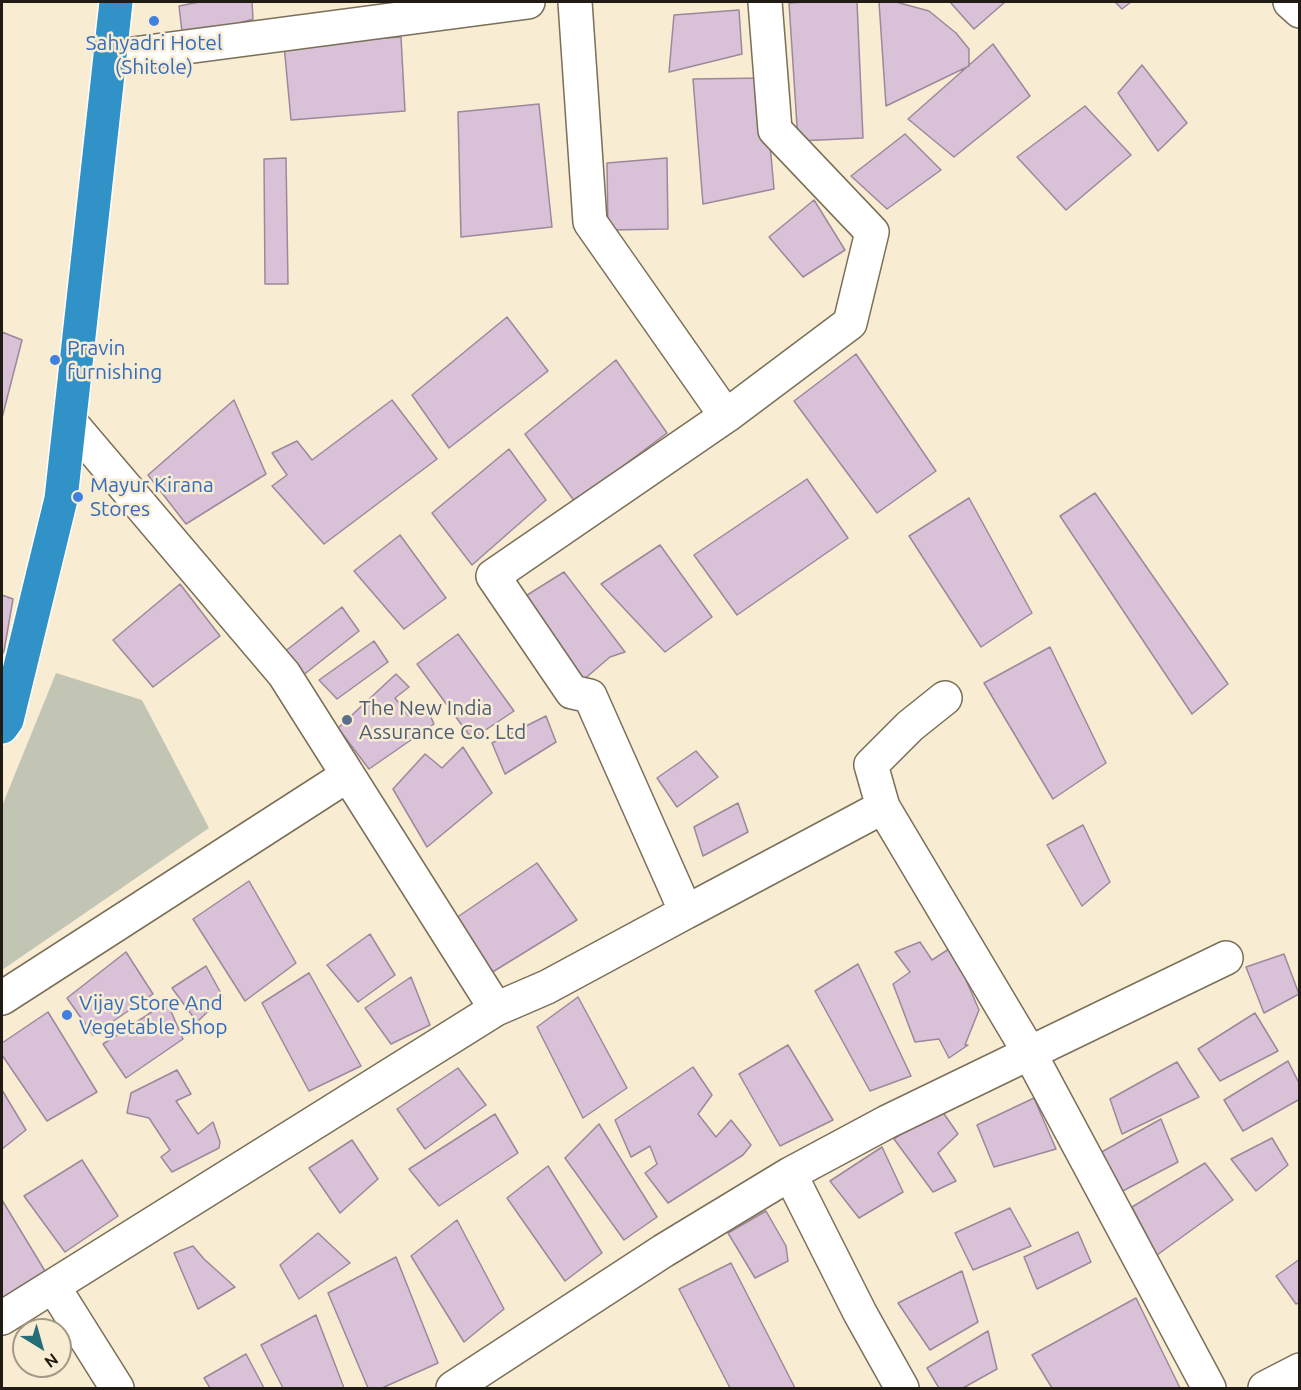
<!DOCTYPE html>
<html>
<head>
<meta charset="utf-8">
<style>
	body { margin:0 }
	#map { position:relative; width:1301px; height:1390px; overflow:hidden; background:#f8ecd2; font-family:Ubuntu,sans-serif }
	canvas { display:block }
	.frame { position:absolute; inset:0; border:3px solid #201c13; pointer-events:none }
	.north { position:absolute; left:12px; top:1318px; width:60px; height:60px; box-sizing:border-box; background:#f8ecd2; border:2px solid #a29986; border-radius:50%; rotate:143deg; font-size:16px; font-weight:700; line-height:24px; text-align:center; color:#201c13 }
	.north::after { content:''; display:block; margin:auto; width:21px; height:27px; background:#256e78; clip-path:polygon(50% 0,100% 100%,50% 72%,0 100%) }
</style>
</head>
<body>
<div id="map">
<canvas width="1301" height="1390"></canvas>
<div class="frame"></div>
<div class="north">N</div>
</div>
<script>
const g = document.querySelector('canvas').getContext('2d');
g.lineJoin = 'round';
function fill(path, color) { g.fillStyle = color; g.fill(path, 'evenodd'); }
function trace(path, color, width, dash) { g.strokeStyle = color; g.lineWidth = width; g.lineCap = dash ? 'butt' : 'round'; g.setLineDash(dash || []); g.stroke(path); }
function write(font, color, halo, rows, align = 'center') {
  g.font = font + ' Ubuntu,sans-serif'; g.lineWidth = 5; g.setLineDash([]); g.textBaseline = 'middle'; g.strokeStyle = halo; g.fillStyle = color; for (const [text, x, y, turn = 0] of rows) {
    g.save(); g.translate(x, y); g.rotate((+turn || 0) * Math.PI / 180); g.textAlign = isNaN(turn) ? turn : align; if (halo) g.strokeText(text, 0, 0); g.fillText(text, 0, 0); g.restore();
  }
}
const green = new Path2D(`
	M56,673L142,700L209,828L2,970V806Z`);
const building = new Path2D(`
	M199,2H252L253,19L183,40L179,6Z
	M805,2H857L863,138L798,141L789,3Z
	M879,2H896L929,11L956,33L969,49V66L886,106Z
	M950,2H1005L974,29Z
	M1115,2H1131L1122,9Z
	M739,10L742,54L669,72L674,15Z
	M401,37L405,111L291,120L284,45Z
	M993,44L1030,96L954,157L908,119Z
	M1142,65L1187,123L1158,151L1118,93Z
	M764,78L774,189L703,204L693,79Z
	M539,104L552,227L461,237L458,112Z
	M1085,106L1131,155L1066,210L1017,157Z
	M905,134L941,170L887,209L851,176Z
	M286,158L288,284H265L264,159Z
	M667,158L668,229L608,230L607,163Z
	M814,200L845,250L803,277L769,237Z
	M507,317L548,371L449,448L412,395Z
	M2,332L22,340L2,418Z
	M856,354L936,471L877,513L794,401Z
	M616,360L667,433L575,502L525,434Z
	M234,400L266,474L186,524L148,475Z
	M392,400L437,459L324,544L272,486L287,475L272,453L297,441L312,460Z
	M509,449L546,500L472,565L432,513Z
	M807,479L848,538L737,615L694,555Z
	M1095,493L1228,684L1192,714L1060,516Z
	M969,498L1032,613L981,647L909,536Z
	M400,535L446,598L404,629L354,571Z
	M660,545L712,617L665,652L601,584Z
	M564,572L625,652L610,657L582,681L524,597Z
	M180,584L220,636L153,687L113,640Z
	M2,595L13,599L4,651L2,655Z
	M342,607L359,631L302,676L284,652Z
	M458,634L514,711L472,739L417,664Z
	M374,641L388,662L337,699L319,680Z
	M1050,647L1106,763L1053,799L984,683Z
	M396,674L409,687L395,698L409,716L425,704L434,724L369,769L338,728Z
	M546,716L556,742L505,774L492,743Z
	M463,747L492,793L427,847L393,789L425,754L442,768Z
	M696,751L718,777L677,807L657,778Z
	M738,803L748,832L703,856L694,827Z
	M1083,825L1110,882L1082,906L1047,845Z
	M537,863L577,920L491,973L456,918Z
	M249,881L296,963L245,1001L193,919Z
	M370,934L395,975L358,1002L327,965Z
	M920,942L932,960L952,947L979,1010L965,1045H968L949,1058L939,1039L915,1042L893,984L910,972L895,952Z
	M126,952L153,994L93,1035L67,998Z
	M1284,954L1299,994L1264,1013L1246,967Z
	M858,964L911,1076L870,1091L815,991Z
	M206,966L223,997L197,1022L172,988Z
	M309,973L361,1066L309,1091L262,1003Z
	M411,977L430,1025L391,1044L365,1008Z
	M578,997L627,1088L583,1118L537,1027Z
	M167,1002L183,1039L126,1078L103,1044Z
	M48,1012L97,1092L47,1121L2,1055V1043Z
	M1255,1013L1278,1051L1220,1081L1198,1049Z
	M788,1045L833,1120L780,1146L739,1074Z
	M1288,1061L1300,1085V1099L1243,1131L1224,1100Z
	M1177,1062L1199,1097L1122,1134L1110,1099Z
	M693,1067L712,1095L698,1114L716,1137L731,1120L751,1145L743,1155L668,1203L645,1173L657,1164L650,1146L631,1157L615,1120Z
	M458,1068L486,1105L425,1149L397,1109Z
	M177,1070L191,1094L176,1101L198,1134L213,1122L220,1142L219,1148L172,1172L161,1157L170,1150L149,1118L127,1113L131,1093Z
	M2,1090L26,1130L2,1149Z
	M1034,1098L1056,1149L994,1167L977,1125Z
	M940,1108L958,1134L938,1153L956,1181L933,1192L894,1139Z
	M495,1114L518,1153L439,1206L409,1169Z
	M1161,1119L1178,1162L1117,1194L1098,1154Z
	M599,1124L657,1217L624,1240L565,1158Z
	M1272,1138L1288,1165L1256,1191L1231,1159Z
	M352,1140L378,1179L340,1213L309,1168Z
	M882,1147L903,1192L859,1218L830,1181Z
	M82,1160L118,1216L65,1252L24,1196Z
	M1205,1163L1233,1200L1157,1255L1132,1207Z
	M548,1166L602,1253L565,1281L507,1198Z
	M2,1200L45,1271L3,1305L2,1302Z
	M1010,1208L1031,1246L973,1270L955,1233Z
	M766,1211L786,1246L788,1261L755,1278L728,1233Z
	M457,1220L504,1309L464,1342L411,1256Z
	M1078,1232L1091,1262L1037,1289L1024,1257Z
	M318,1233L350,1263L299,1299L280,1265Z
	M193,1246L204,1259L235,1287L198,1309L174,1253Z
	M396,1257L438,1363L382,1388H368L328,1293Z
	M1300,1259V1302L1296,1304L1276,1276Z
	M731,1263L795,1388H730L679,1289Z
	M962,1271L978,1322L930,1350L898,1303Z
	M1136,1298L1180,1388H1052L1032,1355Z
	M316,1315L344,1388H283L261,1345Z
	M988,1331L997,1369L963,1388H939L927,1368Z
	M246,1354L264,1388H210L204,1378Z`);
const minor = new Path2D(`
	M1290,2L1300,11
	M110,57L528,2
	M726,416L850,323L872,232L775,130L765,2
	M945,698L910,726L871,765L883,807L1029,1052L1209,1388
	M686,912L883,807
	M2,998L348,775
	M496,1009L547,987L686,912L590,696L572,692L493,576L726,416L590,222L575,2
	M790,1174L887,1122L1226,958
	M53,1286L117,1388
	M2,1318L496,1009L284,674L70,422
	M453,1388L663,1251L790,1174L860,1313L902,1388
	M1265,1388L1300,1370`);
const highway = new Path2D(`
	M2,727L7,720L61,499L116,2`);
const markers = [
	[154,21,6,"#3f7fe0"],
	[55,360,6,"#3f7fe0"],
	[78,497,6,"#3f7fe0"],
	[347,720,6,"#5c6f8a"],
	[67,1015,6,"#3f7fe0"]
];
const shopNames = [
	["Sahyadri Hotel",154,43,"center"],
	["(Shitole)",154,67,"center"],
	["Pravin",67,348],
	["furnishing",67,372],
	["Mayur Kirana",90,485],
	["Stores",90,509],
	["Vijay Store And",79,1003],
	["Vegetable Shop",79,1027]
];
const serviceNames = [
	["The New India",359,708],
	["Assurance Co. Ltd",359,732]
];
fill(green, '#c2c5b4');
fill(building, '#d9c1d8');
trace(building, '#9c889b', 1.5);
trace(minor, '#7a6f58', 36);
trace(highway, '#fff', 36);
trace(minor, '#fff', 33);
trace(highway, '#3092c7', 33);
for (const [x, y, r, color] of markers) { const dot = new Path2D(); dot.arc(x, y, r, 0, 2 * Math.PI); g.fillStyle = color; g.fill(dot); trace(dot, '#f8ecd2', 2); }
write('21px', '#366cbe', '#f8ecd2', shopNames, 'left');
write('21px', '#4e5e75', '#f8ecd2', serviceNames, 'left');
</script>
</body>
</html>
